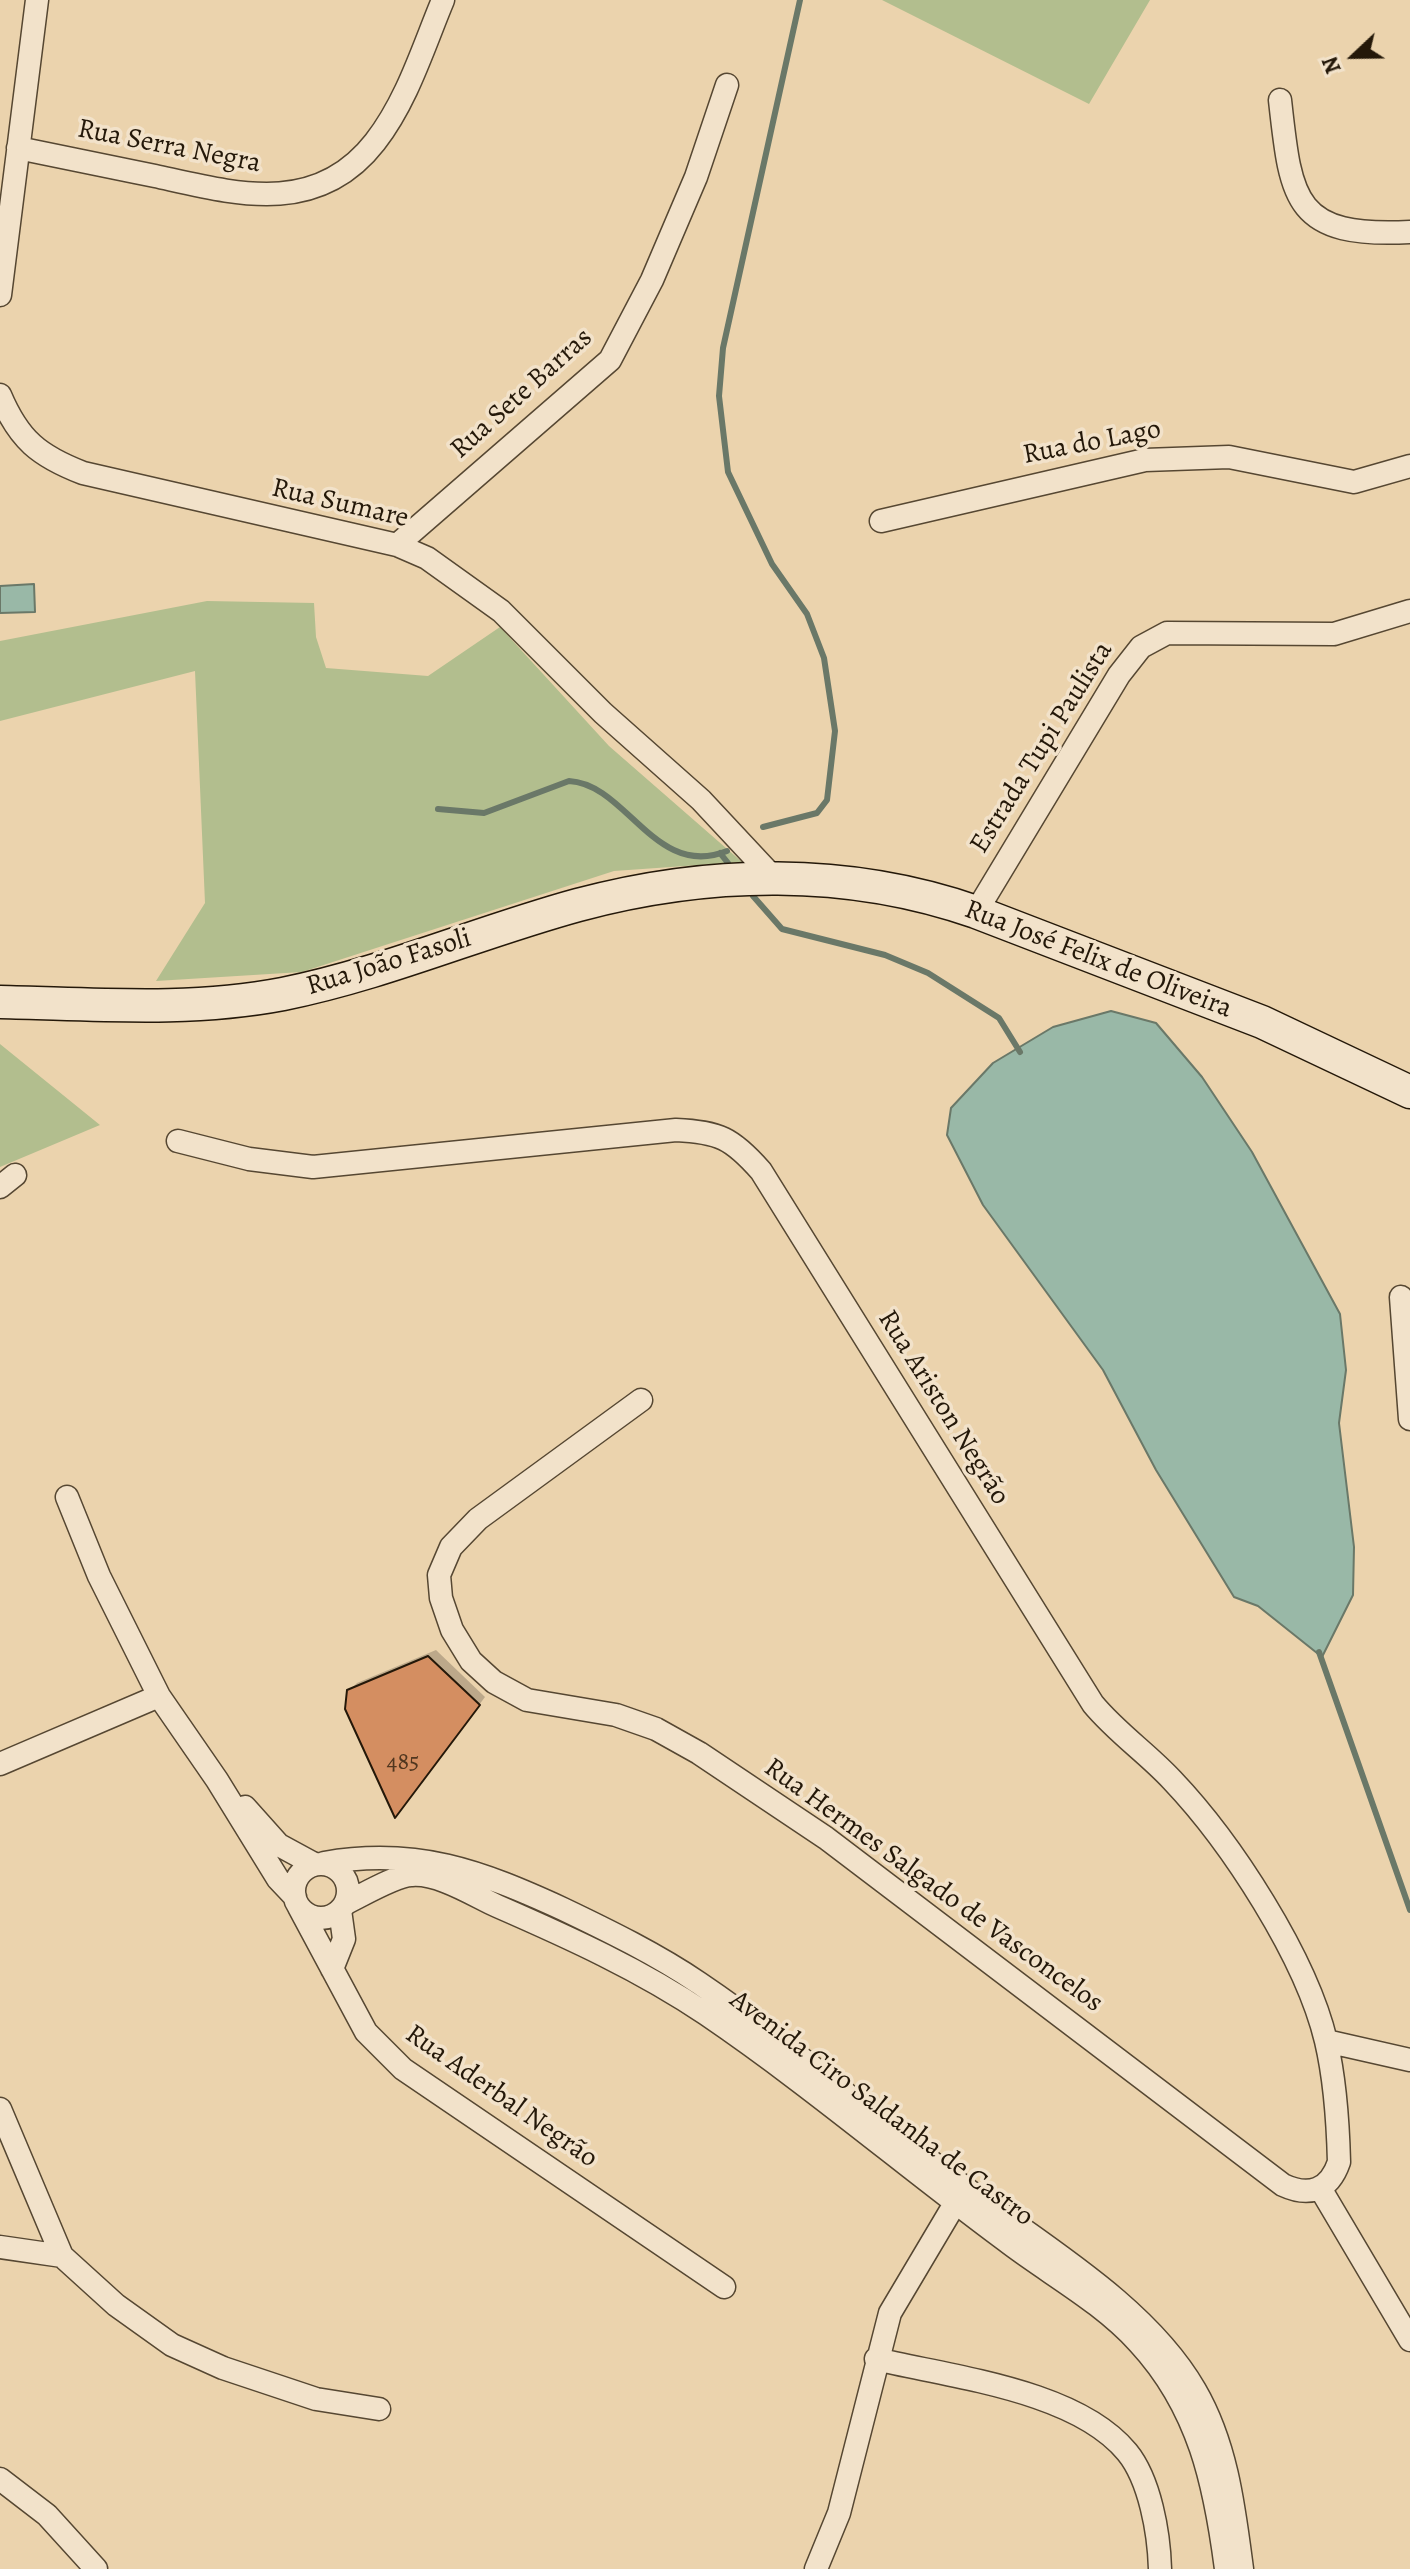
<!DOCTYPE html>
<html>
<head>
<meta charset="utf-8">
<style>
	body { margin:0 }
	#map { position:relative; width:1410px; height:2569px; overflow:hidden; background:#ebd3ad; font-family:Alegreya,serif }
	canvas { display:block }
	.north { position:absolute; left:1314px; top:16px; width:80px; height:80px; -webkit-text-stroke:6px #f2e2ca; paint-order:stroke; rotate:248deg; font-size:22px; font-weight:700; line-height:32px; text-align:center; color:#241809 }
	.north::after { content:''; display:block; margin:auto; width:28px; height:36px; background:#241809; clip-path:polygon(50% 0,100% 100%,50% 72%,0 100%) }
</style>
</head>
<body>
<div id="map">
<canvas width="1410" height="2569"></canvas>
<div class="north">N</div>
</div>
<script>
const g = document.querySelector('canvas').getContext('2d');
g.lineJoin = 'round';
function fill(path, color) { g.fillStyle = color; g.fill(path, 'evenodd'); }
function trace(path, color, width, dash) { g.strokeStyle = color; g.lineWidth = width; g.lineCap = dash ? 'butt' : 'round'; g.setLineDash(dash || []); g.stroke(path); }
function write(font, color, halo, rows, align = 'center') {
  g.font = font + ' Alegreya,serif'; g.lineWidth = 7; g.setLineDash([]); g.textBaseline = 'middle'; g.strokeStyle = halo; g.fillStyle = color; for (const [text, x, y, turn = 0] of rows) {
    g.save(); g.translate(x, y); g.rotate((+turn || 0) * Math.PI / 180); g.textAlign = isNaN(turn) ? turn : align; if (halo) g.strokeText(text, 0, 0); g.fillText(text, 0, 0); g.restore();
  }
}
const green = new Path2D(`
	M882,0H1150L1089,104Z
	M207,601L314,603L316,637L326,668L428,676L500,627L609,746L742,862L614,871L302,972L156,981L205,903L195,671L0,721V641Z
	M0,1044L100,1125L0,1167Z`);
const water = new Path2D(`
	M34,584L35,612L0,613V586Z
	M1111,1011L1156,1023L1202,1077L1252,1152L1340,1314L1346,1370L1339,1423L1354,1547L1353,1595L1322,1657L1258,1606L1234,1597L1156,1470L1103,1370L983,1205L947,1135L951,1108L993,1063L1053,1027Z`);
const shadow = new Path2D(`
	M436,1650L485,1697L402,1808L349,1691L357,1683Z`);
const stream = new Path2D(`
	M438,809L484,813L569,781C627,784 655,880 727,851
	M763,827L817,813L827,800L835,731L824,658L807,614L772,564L728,472L719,396L723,348L800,0
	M720,853L728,863
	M753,896L782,929L885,955L928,973L999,1018L1020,1052
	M1319,1652L1410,1910`);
const building = new Path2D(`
	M428,1656L480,1705L395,1818L345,1709L347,1690Z`);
const minor = new Path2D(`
	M1280,100C1291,201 1294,238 1410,232
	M18,148C63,157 109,167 155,176C233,193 316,218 375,142C407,101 423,48 443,0
	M0,295L37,0
	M0,395C19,440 39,456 83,473L397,545L427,558L501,611L603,713L701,800L772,876
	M881,521L1145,460L1229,457L1354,482L1410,466
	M397,545L610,360L652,280L696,177L727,85
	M976,912L1119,675L1141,647L1167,633L1334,634L1410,611
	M178,1141L249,1159L313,1167L676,1130C719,1132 732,1138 761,1171L1093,1704C1117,1733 1147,1753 1172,1780C1231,1842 1306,1957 1326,2041C1335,2079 1338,2123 1339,2162C1329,2191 1309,2197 1283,2185L826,1838L699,1753L656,1729L616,1715L527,1700L494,1682L471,1661L452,1630L441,1598L439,1575L451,1547L478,1519L641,1400
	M0,1187L15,1175
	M1401,1297L1410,1419
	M67,1497L99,1576L159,1696L217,1780L278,1879L295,1897
	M0,1764L159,1696
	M245,1807L279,1845L314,1864
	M324,1863C417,1847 480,1871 563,1909C609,1931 656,1954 699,1983C791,2045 875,2120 964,2187C1041,2245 1146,2305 1195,2390C1227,2445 1234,2508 1242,2569
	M294 1891a27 27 0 1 1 54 0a27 27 0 1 1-54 0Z
	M346,1903C361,1896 396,1875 412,1875C439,1873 473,1895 497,1906C568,1937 641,1970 706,2014C809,2084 905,2166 1005,2240C1049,2274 1101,2301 1139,2343C1199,2408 1215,2484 1226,2569
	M299,1907L366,2032L403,2069L724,2287
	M332,1969L344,1939L340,1910
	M1326,2041L1410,2060
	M0,2109L62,2256L116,2305L172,2345L223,2368L316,2399L379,2409
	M1320,2188L1410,2340
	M0,2247L62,2256
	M876,2359C951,2377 1076,2390 1127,2452C1150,2480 1159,2533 1160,2569
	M0,2479L47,2515L96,2569
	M816,2569L839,2513L890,2313L963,2190`);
const secondary = new Path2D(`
	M0,1002C95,1004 189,1012 283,994C383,974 479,932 578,905C709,870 847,867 976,912L1262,1022L1410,1092`);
const numberNames = [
	["485",403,1763]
];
const streetNames = [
	["Rua Serra Negra",169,147,11],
	["Rua Sete Barras",522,394,-42],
	["Rua do Lago",1092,443,-11],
	["Rua Sumare",340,504,13],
	["Estrada Tupi Paulista",1042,748,-58],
	["Rua José Felix de Oliveira",1098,960,21],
	["Rua João Fasoli",389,963,-17],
	["Rua Ariston Negrão",943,1408,58],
	["Rua Hermes Salgado de Vasconcelos",933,1886,36],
	["Rua Aderbal Negrão",501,2097,35],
	["Avenida Ciro Saldanha de Castro",881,2109,37]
];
fill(green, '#b2be8e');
fill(water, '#99b8a7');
trace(water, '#6a7868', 2);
fill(shadow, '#0003');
trace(stream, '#6a7868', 6);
fill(building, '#d48e61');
trace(building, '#241809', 2);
trace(minor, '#564732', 25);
trace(secondary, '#241809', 35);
trace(minor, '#f2e2ca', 22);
trace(secondary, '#f2e2ca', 32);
write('24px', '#50361f', null, numberNames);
write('28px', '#241809', '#f2e2ca', streetNames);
</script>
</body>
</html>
